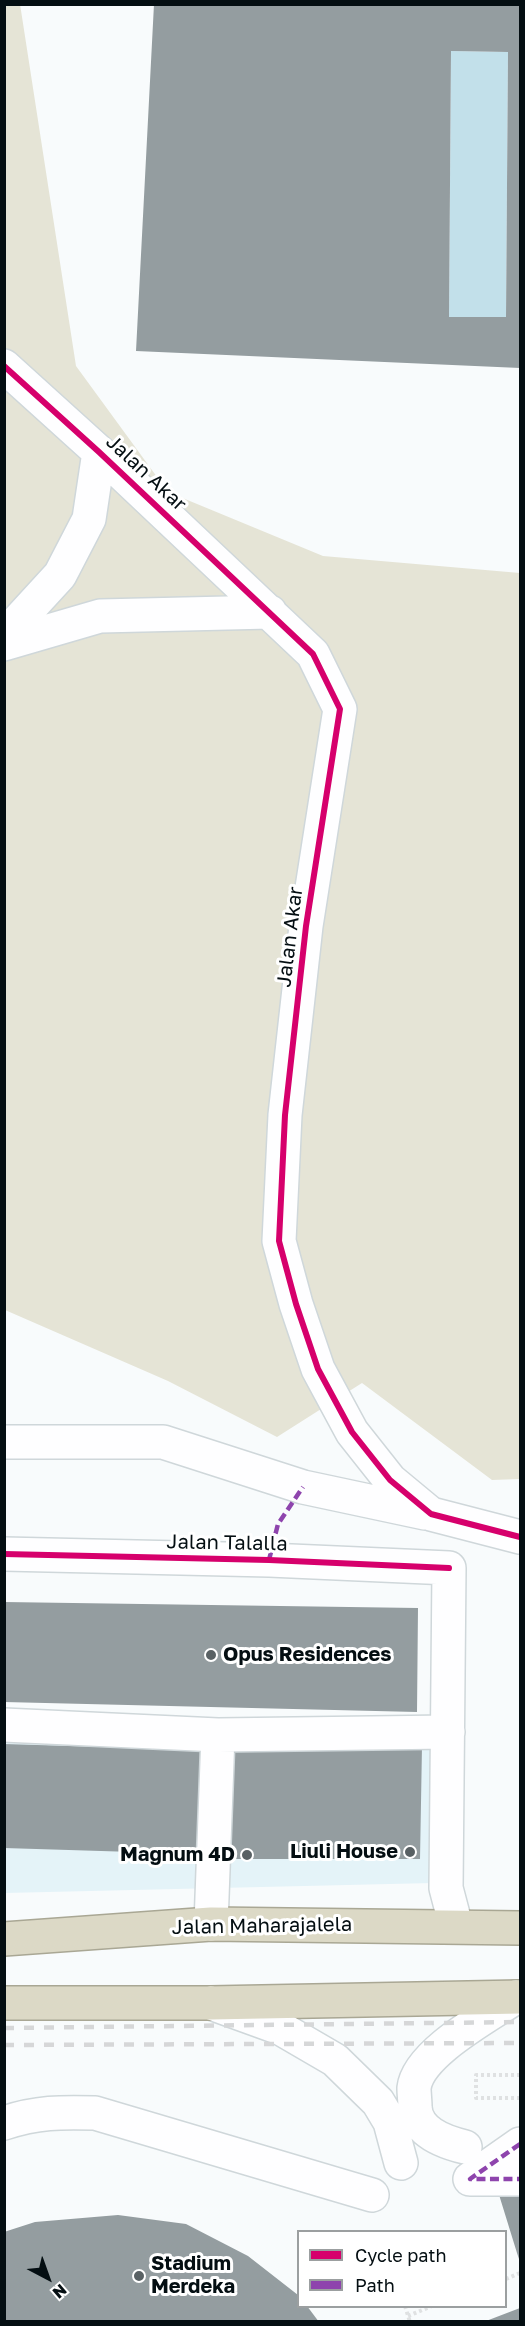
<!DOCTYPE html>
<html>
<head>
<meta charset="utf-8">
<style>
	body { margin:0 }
	#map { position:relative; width:525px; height:2326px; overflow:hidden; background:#f8fbfc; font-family:"Golos Text",sans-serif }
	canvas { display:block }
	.frame { position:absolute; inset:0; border:6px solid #040e12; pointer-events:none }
	.legend { position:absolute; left:297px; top:2230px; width:210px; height:78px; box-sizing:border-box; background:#fff; border:2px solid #9b9fa0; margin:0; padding:8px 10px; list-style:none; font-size:18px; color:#040e12 }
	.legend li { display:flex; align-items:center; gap:12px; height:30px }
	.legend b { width:30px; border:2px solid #9b9fa0 }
	.north { position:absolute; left:18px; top:2248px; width:60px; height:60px; -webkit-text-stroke:4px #fff; paint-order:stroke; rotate:139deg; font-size:16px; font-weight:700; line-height:24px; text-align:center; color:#040e12 }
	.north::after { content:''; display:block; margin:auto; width:21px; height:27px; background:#040e12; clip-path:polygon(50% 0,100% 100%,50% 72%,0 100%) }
</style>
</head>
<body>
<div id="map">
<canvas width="525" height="2326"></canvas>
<div class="frame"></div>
<ul class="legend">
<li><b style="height:8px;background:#d6006c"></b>Cycle path</li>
<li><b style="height:8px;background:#8e44ad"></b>Path</li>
</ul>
<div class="north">N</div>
</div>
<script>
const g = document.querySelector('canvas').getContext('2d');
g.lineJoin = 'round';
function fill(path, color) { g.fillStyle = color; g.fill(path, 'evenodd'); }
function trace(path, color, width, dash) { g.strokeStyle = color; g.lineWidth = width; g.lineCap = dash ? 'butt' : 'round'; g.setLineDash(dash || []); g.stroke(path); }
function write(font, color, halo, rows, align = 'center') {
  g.font = font + ' "Golos Text",sans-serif'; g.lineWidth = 6; g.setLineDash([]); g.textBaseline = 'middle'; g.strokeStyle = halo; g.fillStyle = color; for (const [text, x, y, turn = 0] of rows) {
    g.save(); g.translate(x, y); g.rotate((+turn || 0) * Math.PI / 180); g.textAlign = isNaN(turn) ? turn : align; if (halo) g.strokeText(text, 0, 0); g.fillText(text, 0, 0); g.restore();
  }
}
const built = new Path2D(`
	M5,1732L433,1745V1883L5,1893Z`);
const green = new Path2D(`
	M20,4L76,366L168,492L323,556L520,573V1479L492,1480L362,1383L277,1437L168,1381L5,1310L4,5Z`);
const water = new Path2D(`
	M451,51L508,52L506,317H449Z`);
const building = new Path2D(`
	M154,4H520V368L136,351ZM451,51L508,52L506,317H449Z
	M4,1602L418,1608L417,1712L4,1702Z
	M4,1744L202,1750L198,1854L4,1848Z
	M227,1746H422L420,1859H226Z
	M496,2185H520V2262L517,2253Z
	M118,2215L186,2224L248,2256L298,2295V2306H307L319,2322H4V2232L35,2222Z
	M520,2308V2322H486V2321Z`);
const path = new Path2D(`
	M520,2075H476V2098H520
	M506,2279L520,2273
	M405,2306L410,2322
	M408,2316L432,2306`);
const minor = new Path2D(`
	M4,366L99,452L313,654L340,709L306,926L285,1115L279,1241L296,1304L318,1369L352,1432L390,1480L431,1514L520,1537
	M4,636L60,575L89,519L99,452
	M4,644L100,616L270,612
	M4,1442H163L303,1487L425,1513
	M4,1554L269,1560L449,1568L446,1888L456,1926
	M4,1725L218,1735L448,1732
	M211,1924L218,1735
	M211,2003L280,2028L335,2060L378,2102L390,2122L401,2163
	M4,2123C37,2112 61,2112 95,2113L372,2195
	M520,2144L470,2179H520
	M465,2147C444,2142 416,2132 415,2107C415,2101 414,2094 414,2088C418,2053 488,2016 516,1997`);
const highway = new Path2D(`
	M4,1939L211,1924L520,1928
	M4,2003H210L520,1997`);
const rail = new Path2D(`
	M4,2028L520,2022
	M4,2045L520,2043`);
const quiet = new Path2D(`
	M269,1560L278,1524L303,1487
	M520,2144L470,2179H520`);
const cycleway = new Path2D(`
	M4,366L99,452L313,654L340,709L306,926L285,1115L279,1241L296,1304L318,1369L352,1432L390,1480L431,1514L520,1537
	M4,1554L269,1560L449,1568`);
const markers = [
	[211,1655,6,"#596164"],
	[410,1852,6,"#596164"],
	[247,1855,6,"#596164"],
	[139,2276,6,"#596164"]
];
const streetNames = [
	["Jalan Akar",146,473,43],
	["Jalan Akar",290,937,-83],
	["Jalan Talalla",227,1543,1],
	["Jalan Maharajalela",262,1926,-1]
];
const poiNames = [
	["Opus Residences",223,1655],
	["Liuli House",398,1852,"right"],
	["Magnum 4D",235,1855,"right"],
	["Stadium",151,2264],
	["Merdeka",151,2287]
];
fill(built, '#e4f3f8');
fill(green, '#e5e4d6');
fill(water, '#c2e0ea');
fill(building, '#949da0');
trace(minor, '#cfd7da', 36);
trace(highway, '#a9a794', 36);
trace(path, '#dfe1e2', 4, [3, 3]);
trace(minor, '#fefeff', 33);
trace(highway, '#dcd9c6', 33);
trace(rail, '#d6d7d8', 4.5, [10, 10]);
trace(quiet, '#8e44ad', 4.5, [9, 4.5]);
trace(cycleway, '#d6006c', 6);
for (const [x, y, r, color] of markers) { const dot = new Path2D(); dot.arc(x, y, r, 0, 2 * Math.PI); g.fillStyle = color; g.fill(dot); trace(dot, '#fff', 2); }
write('20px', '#040e12', '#fff', streetNames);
write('bold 20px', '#040e12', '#fff', poiNames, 'left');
</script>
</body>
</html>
